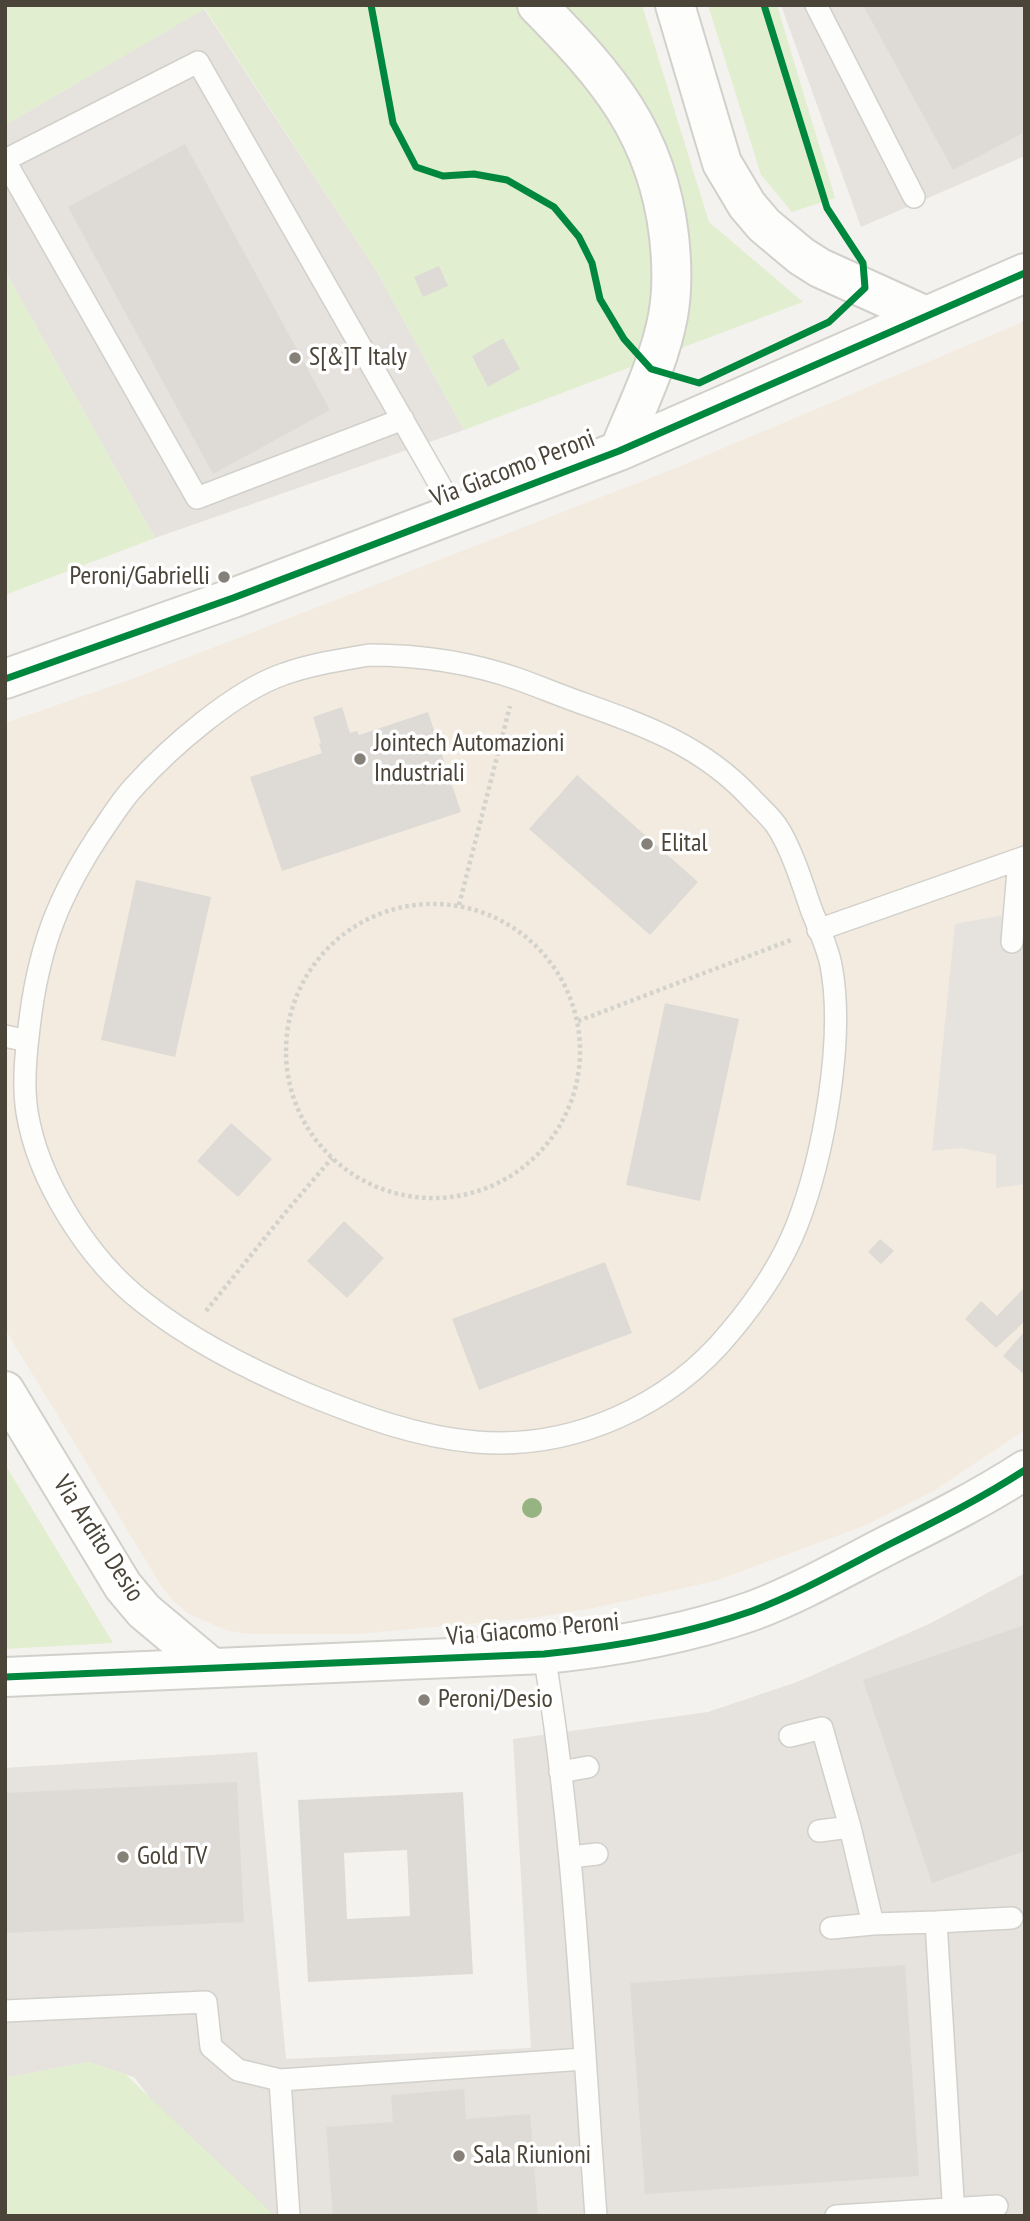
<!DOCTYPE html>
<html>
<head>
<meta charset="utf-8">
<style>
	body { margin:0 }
	#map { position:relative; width:1030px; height:2221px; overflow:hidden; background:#f4f2ee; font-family:"PT Sans Narrow",sans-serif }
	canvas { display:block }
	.frame { position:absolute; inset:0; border:7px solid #4b4439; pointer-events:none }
</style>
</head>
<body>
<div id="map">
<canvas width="1030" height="2221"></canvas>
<div class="frame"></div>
</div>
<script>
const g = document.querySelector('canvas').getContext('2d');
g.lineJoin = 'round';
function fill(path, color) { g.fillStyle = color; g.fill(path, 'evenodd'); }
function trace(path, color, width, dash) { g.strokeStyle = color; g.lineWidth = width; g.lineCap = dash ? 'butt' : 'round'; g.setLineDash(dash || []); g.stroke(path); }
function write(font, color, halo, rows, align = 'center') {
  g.font = font + ' "PT Sans Narrow",sans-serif'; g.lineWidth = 7; g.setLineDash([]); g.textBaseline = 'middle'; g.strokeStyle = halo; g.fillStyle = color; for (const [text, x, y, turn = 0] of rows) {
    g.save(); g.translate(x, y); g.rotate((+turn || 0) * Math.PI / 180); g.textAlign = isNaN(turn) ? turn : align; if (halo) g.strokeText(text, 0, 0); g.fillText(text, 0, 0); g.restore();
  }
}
const commercial = new Path2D(`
	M1025,321V1430L935,1490L864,1526L715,1581L594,1608L532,1618L357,1634H250L228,1631L189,1614L172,1600L160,1584L5,1329V723L132,679L676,468Z`);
const industrial = new Path2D(`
	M781,5H1025V156L861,227Z
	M204,9L377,272L464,430L155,538L5,271V125Z
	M1025,1573V2216H271V2213L241,2216L134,2077L88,2062L5,2078V1768L257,1752L286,2059L531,2048L513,1739L708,1712L797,1682L929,1624Z`);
const green = new Path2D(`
	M5,5H642L709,222L803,302L464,430L377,272L205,9L5,125Z
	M708,5H777L835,198L792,212L761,175Z
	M5,271L155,538L5,595Z
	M5,1464L113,1643L5,1649Z
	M88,2062L125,2074L271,2212V2216H5V2078Z`);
const parking = new Path2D(`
	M1025,911V1184L996,1188V1155L961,1148L932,1151L955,924Z
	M813,1752L824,1908L603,1922L592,1766Z`);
const building = new Path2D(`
	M863,5H1025V132L953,170Z
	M185,144L330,410L213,474L68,207Z
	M439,266L448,286L423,297L414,277Z
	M503,338L520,369L488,387L472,356Z
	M342,707L350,733L357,731L359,735L428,712L461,812L282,871L250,777L322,753L319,744L321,743L313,717Z
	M577,775L698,882L650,935L529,829Z
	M136,880L211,897L175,1057L101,1040Z
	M665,1003L739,1019L700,1201L626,1185Z
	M231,1123L272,1159L238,1197L197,1161Z
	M344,1221L384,1258L347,1298L307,1261Z
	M880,1239L894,1251L881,1264L868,1252Z
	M605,1262L632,1333L479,1390L452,1319Z
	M1025,1287V1321L996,1348L965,1319L981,1301L997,1316Z
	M1025,1331V1375L1003,1356Z
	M1025,1625V1851L932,1883L863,1680Z
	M237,1782L244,1922L5,1933V1793Z
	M463,1792L473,1974L308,1982L298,1800ZM407,1850L410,1916L347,1919L344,1853Z
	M905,1965L919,2176L645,2194L630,1983Z
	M464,2089L466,2119L530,2114L538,2216H333L326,2127L393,2122L391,2095Z`);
const path = new Path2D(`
	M286 1051a147 147 0 1 1 294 0a147 147 0 1 1-294 0Z
	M459,905L510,706
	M578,1021L791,940
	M206,1311L285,1213L332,1158`);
const service = new Path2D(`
	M816,5L914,197
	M5,160L198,62L456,513
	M5,161L197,498L403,419
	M369,655C421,655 469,662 518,679C537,686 557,694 576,701C643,725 700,744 750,797C758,806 769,815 776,825C790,845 802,882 810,906C817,925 827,945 831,965C845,1038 824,1155 797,1225C782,1263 757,1300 731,1331C670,1406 573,1450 476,1442C417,1437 361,1416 307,1394C250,1370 192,1341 143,1302C89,1260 38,1181 27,1112C22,1080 27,1044 31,1012C41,942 59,897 97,838C109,821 120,802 134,787C169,748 234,691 284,674C311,664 341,660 369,655Z
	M818,930L1025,857
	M1012,942L1019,859
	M5,1036L27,1041
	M544,1654C575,1840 582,2028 596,2216
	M790,1736L822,1728L850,1827L873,1924L936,1922
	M560,1772L588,1767
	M819,1831L850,1827
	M570,1857L597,1854
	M831,1928L873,1924
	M5,2011L206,2002L211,2047L238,2070L280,2080
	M289,2216L280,2080L584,2059
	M836,2216L997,2206
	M954,2216L936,1922L1012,1918`);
const minor = new Path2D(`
	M537,5C607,76 657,133 669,236C672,263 673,289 668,316C660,361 636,409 619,451
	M675,5L722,163L747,205L764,225L801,256L820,268L926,316
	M5,679L233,598L619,451L1025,273
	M5,1391L123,1586L144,1611L212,1668
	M5,1677L544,1654C615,1647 684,1635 752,1611C800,1593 845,1567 890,1544C936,1521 982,1498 1025,1470`);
const cycleway = new Path2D(`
	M371,5L393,123L416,167L443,176L474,174L507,180L554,207L579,237L592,263L600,299L624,339L651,369L699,383L829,322L865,288L863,263L827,208L764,5
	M5,679L233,598L619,451L1025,273
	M5,1677L544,1654C615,1647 684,1635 752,1611C800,1593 845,1567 890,1544C936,1521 982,1498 1025,1470`);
const trees = [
	[532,1508]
];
const markers = [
	[295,358,7,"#868178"],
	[224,577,7,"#868178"],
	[360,759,7,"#868178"],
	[647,844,7,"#868178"],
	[424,1700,7,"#868178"],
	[123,1857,7,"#868178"],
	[459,2156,7,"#868178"]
];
const poiNames = [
	["S[&]T Italy",309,358],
	["Peroni/Gabrielli",210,577,"right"],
	["Jointech Automazioni",374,744],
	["Industriali",374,774],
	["Elital",661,844],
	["Peroni/Desio",438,1700],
	["Gold TV",137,1857],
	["Sala Riunioni",473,2156]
];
const streetNames = [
	["Via Giacomo Peroni",513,469,-21],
	["Via Ardito Desio",98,1539,57],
	["Via Giacomo Peroni",533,1630,-5]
];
fill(commercial, '#f3ebdf');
fill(industrial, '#e6e2de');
fill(green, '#e1eecf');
fill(parking, '#e6e3df');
fill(building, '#dedbd6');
trace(service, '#d2d0cb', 24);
trace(minor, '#d2d0cb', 42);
trace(path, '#d3d2cc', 4.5, [3.5, 3.5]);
trace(service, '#fdfdfc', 21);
trace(minor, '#fdfdfc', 38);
trace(cycleway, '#00873e', 7);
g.fillStyle = '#96b382';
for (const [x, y] of trees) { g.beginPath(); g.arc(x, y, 10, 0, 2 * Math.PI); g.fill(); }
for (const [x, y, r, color] of markers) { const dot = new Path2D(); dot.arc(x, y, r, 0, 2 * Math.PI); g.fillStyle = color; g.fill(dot); trace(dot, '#fff', 2.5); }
write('26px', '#4b4439', '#fff', poiNames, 'left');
write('26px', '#4b4439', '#fff', streetNames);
</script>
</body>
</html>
